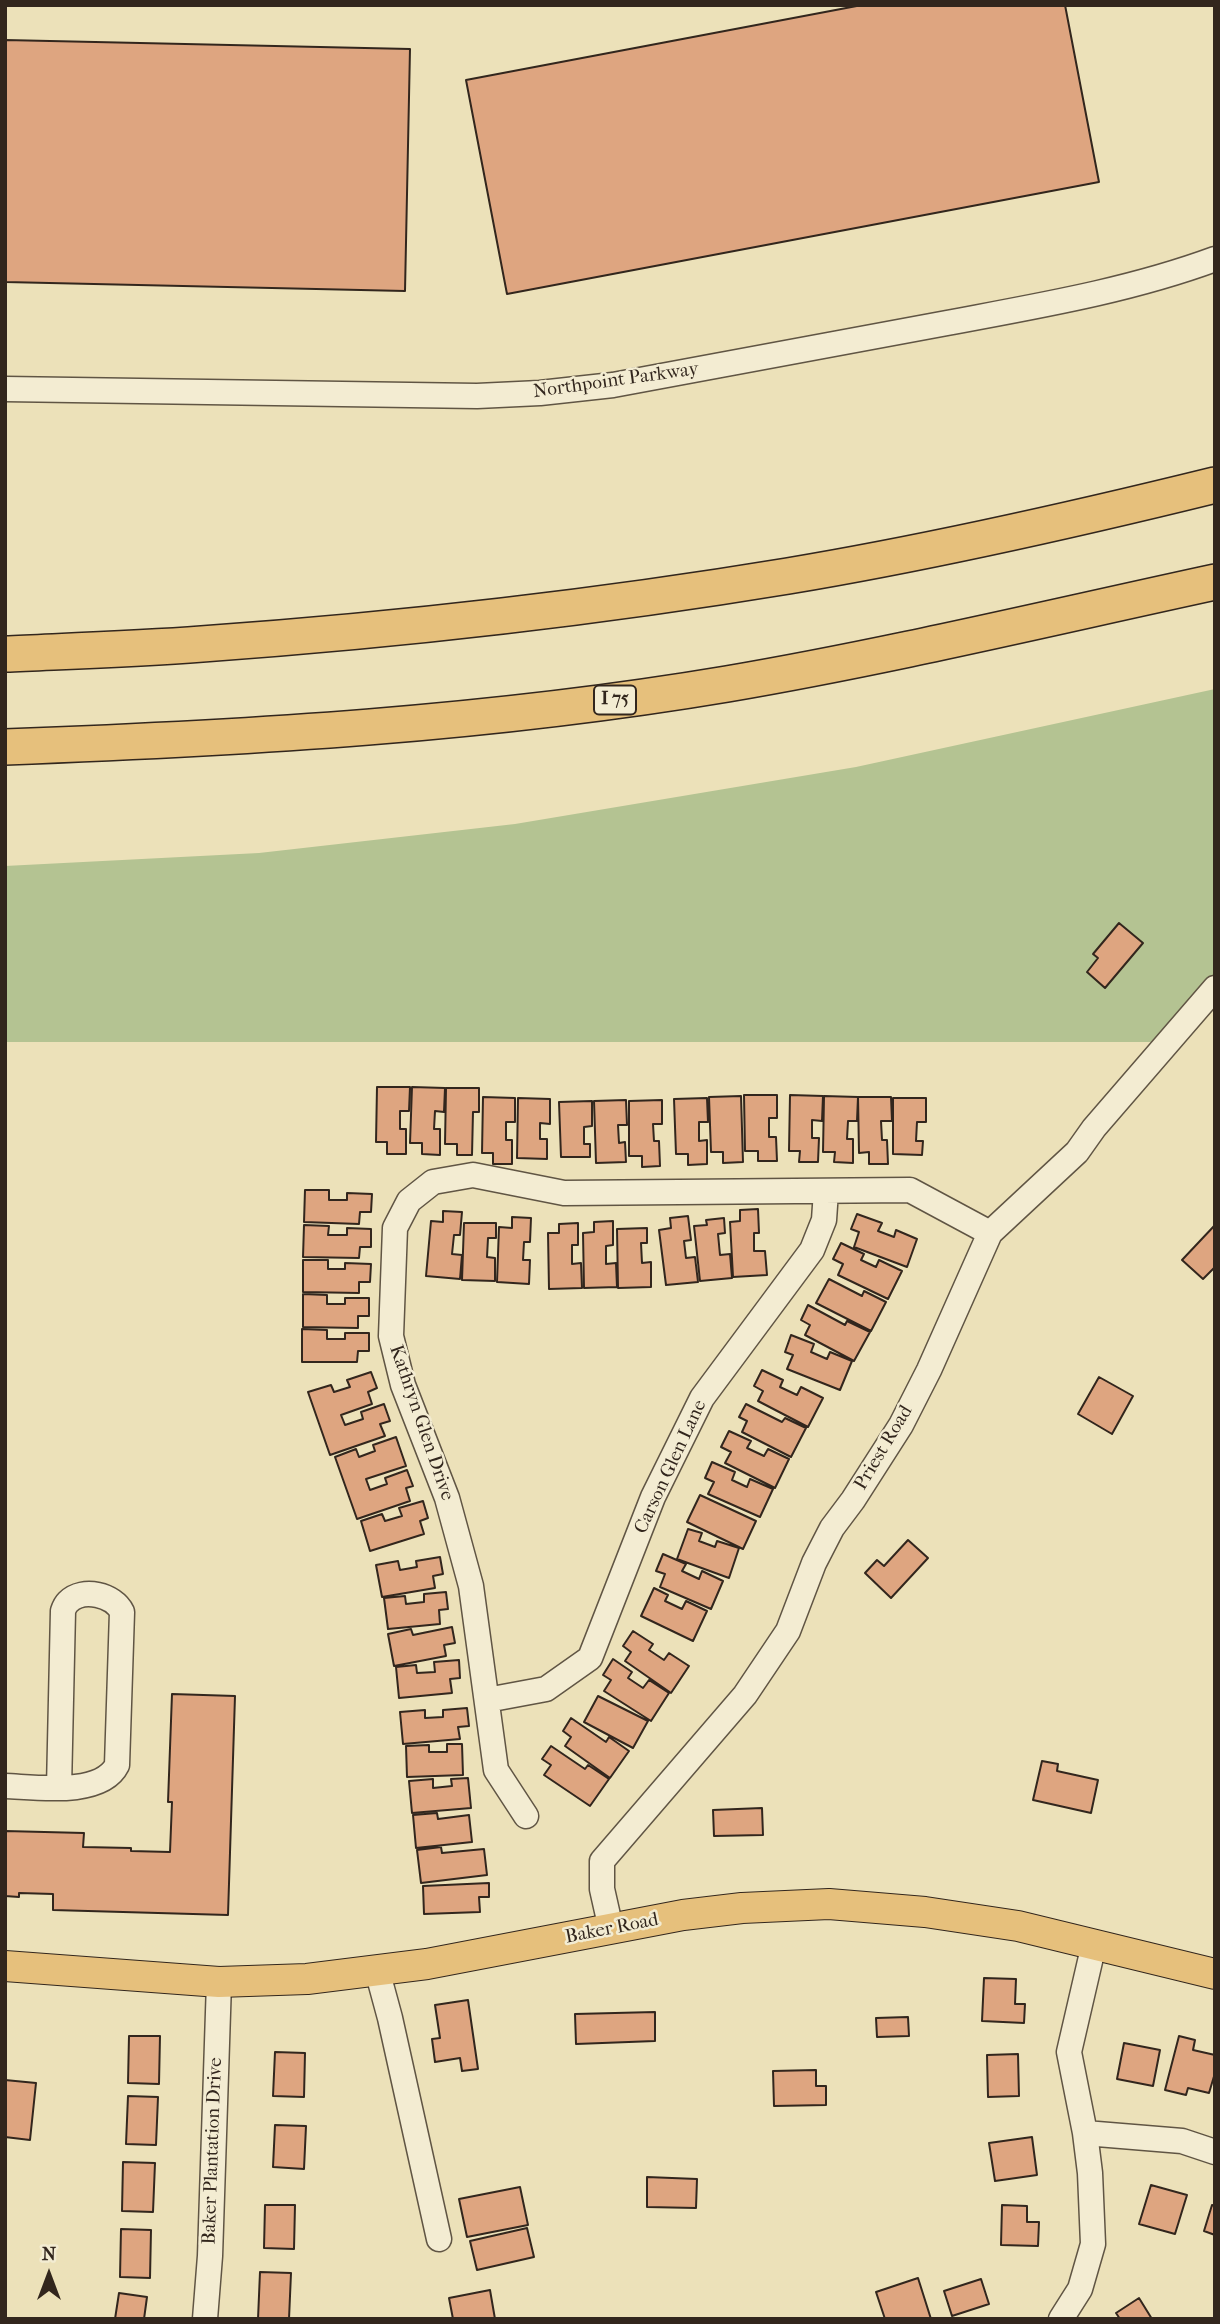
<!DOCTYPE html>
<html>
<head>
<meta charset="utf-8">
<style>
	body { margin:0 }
	#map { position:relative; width:1220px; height:2324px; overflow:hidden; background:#ece1b9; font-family:"IM FELL French Canon",serif }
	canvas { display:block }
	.frame { position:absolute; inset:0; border:7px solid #32261d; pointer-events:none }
	.north { position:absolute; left:14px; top:2240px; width:70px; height:70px; -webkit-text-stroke:5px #f3ecd2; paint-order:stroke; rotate:0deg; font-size:19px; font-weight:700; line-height:28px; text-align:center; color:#32261d }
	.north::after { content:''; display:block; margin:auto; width:24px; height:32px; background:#32261d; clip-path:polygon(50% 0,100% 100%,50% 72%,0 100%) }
</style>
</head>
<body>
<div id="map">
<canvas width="1220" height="2324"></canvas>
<div class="frame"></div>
<div class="north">N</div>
</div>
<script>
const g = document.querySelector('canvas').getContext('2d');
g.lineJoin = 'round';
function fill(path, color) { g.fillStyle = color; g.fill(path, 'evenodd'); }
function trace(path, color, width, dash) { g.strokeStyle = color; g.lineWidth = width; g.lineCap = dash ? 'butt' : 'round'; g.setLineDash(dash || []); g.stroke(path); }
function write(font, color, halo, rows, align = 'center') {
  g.font = font + ' "IM FELL French Canon",serif'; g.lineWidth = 5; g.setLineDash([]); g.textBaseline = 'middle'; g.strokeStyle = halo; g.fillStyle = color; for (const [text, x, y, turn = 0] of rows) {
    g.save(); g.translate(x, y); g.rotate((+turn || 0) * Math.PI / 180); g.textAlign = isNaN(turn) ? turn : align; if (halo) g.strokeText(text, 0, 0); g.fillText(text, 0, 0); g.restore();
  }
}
const green = new Path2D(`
	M1215,689V996L1180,1042H5V866L259,853L515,824L856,767Z`);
const building = new Path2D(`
	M862,5H1065L1099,182L507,294L466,80Z
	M5,40L410,49L405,291L5,282Z
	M1119,923L1143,943L1105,988L1087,972L1098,958L1093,954Z
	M377,1087H410L409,1111H400V1129H406V1154H387V1142H376Z
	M412,1087L445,1088L444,1112L435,1111L434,1129H440V1155L422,1154V1143H410Z
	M446,1088H479V1112H473L472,1155H457V1144H445Z
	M744,1095H777V1118H769V1137H776L777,1161H758V1151H745Z
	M790,1095L823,1096L822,1121L812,1120V1138H819L818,1162H799L800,1151H789Z
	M741,1096L743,1162L723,1163V1152H711L709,1097Z
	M824,1096L858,1097L857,1121H848L847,1139H853V1163L834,1162L835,1152H823Z
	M483,1097L515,1098V1122H506V1140H512V1164H493V1153H482Z
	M858,1097H891L892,1121H881L882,1140H887L888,1164H869V1152L859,1153Z
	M518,1098L550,1099V1124L540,1123V1139H547V1159L517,1158Z
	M707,1098L708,1122H699V1141L707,1140V1164L688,1165V1154H676L674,1099Z
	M893,1098H926V1122H917L916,1141H923L922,1155L893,1154Z
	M626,1100L627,1125H618L619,1143L625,1142L626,1162L596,1163L594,1101Z
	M662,1100V1124H653L654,1141H659L660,1166L642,1167V1156H629V1101Z
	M592,1101V1126L584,1127V1144H590V1157H561L559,1102Z
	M305,1190H329V1200H347V1193L372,1194L371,1212H360L359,1224L304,1222Z
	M758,1209L759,1233H754V1251H765L767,1275L733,1277L730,1222L740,1221V1210Z
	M443,1211L462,1212L460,1235H454L452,1254L462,1255L460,1279L426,1276L431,1221L443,1222Z
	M857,1214L882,1223L878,1231L894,1237L896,1230L917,1239L907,1267L854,1247L859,1232L851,1229Z
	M688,1216L691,1240L684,1241L686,1258L695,1257L698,1282L666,1285L659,1230L671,1228L670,1218Z
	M512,1217L531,1218L530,1242H524L523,1260H530L529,1284L497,1282L499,1227L512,1228Z
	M724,1218L725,1233L718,1234L720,1255L730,1254L732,1278L700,1281L694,1226L707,1225L706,1220Z
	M613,1221V1245L606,1246V1264L616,1263L617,1287L584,1288L583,1233L594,1232V1222Z
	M464,1223H496V1238H488L487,1257L495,1258V1281L462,1280Z
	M578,1223V1245H572V1264L581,1263L582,1288L549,1289L548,1233H559V1224Z
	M304,1225L329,1226L328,1235H347V1228L371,1229V1247H360L359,1258L303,1257Z
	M1215,1225V1267L1203,1279L1182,1260Z
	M647,1228V1243H641L642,1263L651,1262V1287L618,1288L617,1229Z
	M841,1243L864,1254L861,1260L876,1267L879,1260L902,1271L888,1299L838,1275L843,1264L833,1259Z
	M303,1260H328V1269H345V1263L371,1264L370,1282H359V1293L303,1292Z
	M829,1279L862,1296L864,1291L886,1302L871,1331L816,1303Z
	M303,1294L327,1295V1304H345V1298H369V1316H358V1328L303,1327Z
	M808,1305L845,1325L847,1321L870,1332L854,1361L805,1335L810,1325L801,1320Z
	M302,1329L327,1330V1339H345V1333H369V1351H358L357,1362H302Z
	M791,1335L814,1344L811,1352L827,1359L830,1352L852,1361L840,1390L787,1369L793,1355L785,1352Z
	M762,1370L783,1380L780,1387L797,1395L801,1387L823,1398L808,1427L758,1401L763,1391L754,1386Z
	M371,1372L377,1388L368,1392L372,1404L341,1415L345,1425L363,1419L361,1412L384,1404L390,1421L380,1424L385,1436L330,1455L308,1392L331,1385L334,1392L350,1387L347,1380Z
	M1099,1377L1133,1396L1112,1434L1078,1414Z
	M746,1404L782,1422L785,1418L806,1428L791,1457L742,1432L747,1421L739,1417Z
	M729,1431L751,1441L747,1448L764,1456L768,1449L789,1459L775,1488L725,1463L731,1452L721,1447Z
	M396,1437L406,1466L366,1479L370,1490L387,1484L385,1478L407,1470L413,1486L406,1488L410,1501L357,1519L335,1457L356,1449L359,1457L375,1451L373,1445Z
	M712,1462L735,1472L732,1480L747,1487L750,1479L773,1489L760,1517L708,1494L714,1482L705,1478Z
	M700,1495L756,1521L743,1549L687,1522Z
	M423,1501L428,1518L420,1521L424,1534L370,1551L361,1521L382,1514L385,1521L402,1516L399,1508Z
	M688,1529L702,1533L699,1541L715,1547L717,1541L739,1548L729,1578L677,1559Z
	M908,1540L928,1558L891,1598L865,1573L877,1560L884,1566Z
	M663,1554L686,1564L682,1571L699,1579L702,1571L723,1581L711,1609L660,1587L665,1574L656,1571Z
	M440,1557L443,1574L433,1576L435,1588L382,1597L376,1565L398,1561L400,1570L417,1567L416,1561Z
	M654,1588L668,1595L665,1601L682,1609L686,1601L707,1611L693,1641L641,1616Z
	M446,1592L448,1609L439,1610L440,1624L388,1629L384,1598L405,1596L406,1604L424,1602V1594Z
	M452,1627L455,1643L444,1645L446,1656L394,1666L388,1634L411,1629L413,1635Z
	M633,1631L653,1644L649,1650L664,1660L669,1653L689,1666L671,1693L625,1661L631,1652L623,1646Z
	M613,1659L632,1672L628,1678L643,1688L649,1680L669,1693L651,1721L604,1691L611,1680L603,1675Z
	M459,1660L460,1678L450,1679L452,1693L399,1698L396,1667L416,1665L417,1673L435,1672L434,1662Z
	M172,1694L235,1696L228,1915L53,1910V1894L19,1893V1897L5,1896V1831L84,1833L83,1847L131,1848V1851L170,1852L172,1802H168Z
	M598,1696L648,1721L633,1748L584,1722Z
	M467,1708L469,1726L458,1727L460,1739L403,1744L400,1712L425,1710V1718L443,1717V1710Z
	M571,1718L606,1742L609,1737L629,1751L610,1778L565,1746L571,1737L563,1731Z
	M447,1744H462L463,1775L407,1777L406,1746L429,1745V1752H447Z
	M551,1746L585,1769L588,1765L609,1779L590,1806L544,1775L551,1765L542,1759Z
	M1042,1761L1058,1764L1057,1771L1098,1780L1091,1813L1033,1800Z
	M468,1778L471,1808L412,1813L409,1781L433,1779V1788L452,1786L451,1779Z
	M762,1808L763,1835L714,1836L713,1810Z
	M437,1813L438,1819L469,1815L472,1842L416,1848L413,1815Z
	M441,1847L442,1853L484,1849L487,1875L421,1883L417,1850Z
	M489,1883V1897H479L480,1912L424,1914L423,1886Z
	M984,1978L1016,1979L1015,2004H1025L1024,2023L982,2021Z
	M468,2000L478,2069L462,2071L460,2058L435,2062L432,2039L440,2038L435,2005Z
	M655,2012V2041L576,2044L575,2014Z
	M908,2017L909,2036L877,2037L876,2018Z
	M129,2036H160L159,2084L128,2083Z
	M1179,2036L1195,2040L1193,2050L1215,2055V2073L1209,2093L1188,2088L1186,2095L1165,2090Z
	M1124,2043L1160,2050L1153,2086L1117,2079Z
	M275,2052L305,2053L304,2097L273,2096Z
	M1018,2054L1019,2096L988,2097L987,2055Z
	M816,2070V2086H826V2105L774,2106L773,2071Z
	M5,2080L36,2083L30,2140L5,2137Z
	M128,2096L158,2097L156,2145L126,2144Z
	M275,2125L306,2126L304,2169L273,2167Z
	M1032,2137L1037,2175L995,2181L989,2143Z
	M123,2162L155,2163L153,2212L122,2211Z
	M647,2177L697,2179L696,2208L647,2207Z
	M1151,2185L1187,2195L1175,2234L1139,2224Z
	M520,2187L528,2225L467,2237L459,2199Z
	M265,2205H295L294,2249L264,2248Z
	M1002,2205L1027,2206V2222H1039L1038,2246L1001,2245Z
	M1212,2205L1215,2206V2235L1204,2231Z
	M527,2228L534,2257L477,2270L470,2241Z
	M121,2229L151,2230L150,2278L120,2277Z
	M260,2272L291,2273L289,2319H258Z
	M918,2278L931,2319H885L876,2292Z
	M981,2279L989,2304L952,2316L944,2291Z
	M490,2290L495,2319H453L449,2298Z
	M119,2293L147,2297L144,2319H115Z
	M1139,2298L1152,2319H1120L1116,2313Z`);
const minor = new Path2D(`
	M5,389L477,396L540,393L613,385C725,364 836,343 947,323C1037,306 1128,291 1215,259
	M487,1700L546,1689L590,1658L653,1497L702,1398L812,1250L824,1220L826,1191
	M5,1786C35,1787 101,1797 117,1765L122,1612C114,1595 83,1587 68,1602C66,1604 64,1608 63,1611L59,1788
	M526,1816L496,1770L471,1586L447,1498L403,1385L391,1336L395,1228L409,1201L433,1182L473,1175L564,1193L910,1190L990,1233
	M611,1929L602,1889V1861L745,1695L788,1631L814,1563L832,1528L853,1500L901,1425L929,1370L990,1233L1077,1152L1094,1128L1215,988
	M377,1970L390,2018L439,2239
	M1085,2133L1182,2141L1215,2152
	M205,2319L210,2256L219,1982
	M1061,2319L1080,2289L1093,2244L1090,2173L1085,2133L1069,2052L1094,1944`);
const major = new Path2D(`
	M5,1966L219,1982L307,1979L427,1964L683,1915L742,1908L829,1904L925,1912L1018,1926L1215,1974`);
const highway = new Path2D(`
	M5,654C71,651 136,649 202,644C398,630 594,608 788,576C932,552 1073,520 1215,485
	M5,747C247,738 489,724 727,684C891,656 1053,617 1215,582`);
const shields = [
	[615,700,42]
];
const shieldNames = [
	["I 75",615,700]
];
const streetNames = [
	["Northpoint Parkway",616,381,-8],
	["Kathryn Glen Drive",421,1423,71],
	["Priest Road",884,1448,-59],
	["Carson Glen Lane",671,1467,-65],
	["Baker Road",612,1929,-11],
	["Baker Plantation Drive",213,2151,-88]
];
fill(green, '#b4c392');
fill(building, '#dea580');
trace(building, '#32261d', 2);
trace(minor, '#605544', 27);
trace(major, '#32261d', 32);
trace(highway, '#32261d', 38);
trace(minor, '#f3ecd2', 24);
trace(major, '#e6c07c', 30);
trace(highway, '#e6c07c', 35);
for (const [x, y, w] of shields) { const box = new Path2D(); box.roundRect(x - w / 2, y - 14.5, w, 29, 5); g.fillStyle = '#f3ecd2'; g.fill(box); trace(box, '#32261d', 2); }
write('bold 18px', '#32261d', null, shieldNames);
write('19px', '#32261d', '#f3ecd2', streetNames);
</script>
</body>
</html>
